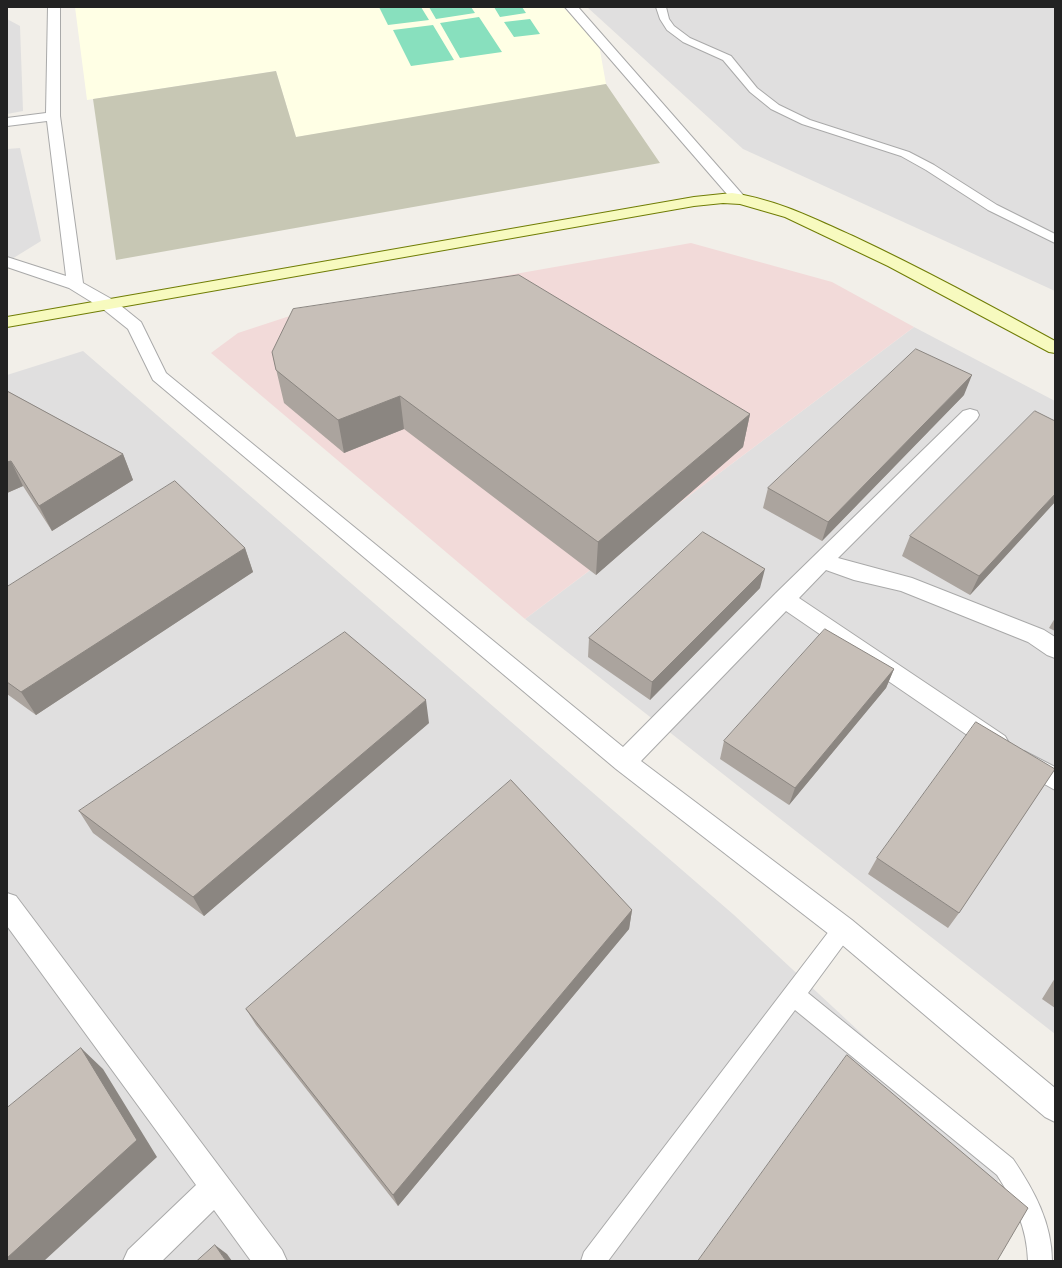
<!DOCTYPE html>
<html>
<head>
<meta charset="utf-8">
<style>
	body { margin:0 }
	#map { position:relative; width:1062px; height:1268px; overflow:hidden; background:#f2efe9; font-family:"Roboto Condensed",sans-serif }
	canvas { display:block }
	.frame { position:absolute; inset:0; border:8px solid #222; pointer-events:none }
</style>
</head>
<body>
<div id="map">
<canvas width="1062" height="1268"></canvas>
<div class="frame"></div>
</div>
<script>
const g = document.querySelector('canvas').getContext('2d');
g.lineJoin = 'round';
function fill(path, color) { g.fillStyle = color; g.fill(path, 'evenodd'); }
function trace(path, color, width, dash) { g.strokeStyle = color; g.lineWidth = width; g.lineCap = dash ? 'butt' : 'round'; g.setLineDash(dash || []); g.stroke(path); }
const residential = new Path2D(`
	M587,7H1055V291L743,149Z
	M7,19L20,26L23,111L7,114Z
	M20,148L41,241L7,262V149Z
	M914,327L1055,401V1034L525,619Z
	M83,351L734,915L1005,1167L956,1261H7V375Z`);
const commercial = new Path2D(`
	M691,243L832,282L914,327L525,619L211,353L238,333L305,311Z`);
const education = new Path2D(`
	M75,7H563L599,45L606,84L424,117L296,137L276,71L87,100Z`);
const construction = new Path2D(`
	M276,71L296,137L606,84L660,163L116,260L93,99Z`);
const pitch = new Path2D(`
	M379,7H421L429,20L388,25Z
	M429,7H471L475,13L436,19Z
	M494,7H522L526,13L500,17Z
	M479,17L502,52L460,58L440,23Z
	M530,19L540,34L514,37L504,22Z
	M433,25L454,60L411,66L393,30Z`);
const lane = new Path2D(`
	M656,7H666L669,19L674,26L690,38L731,56L757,88L779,105L810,120L909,152L934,165L997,205L1055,234V243L988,210L926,170L901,156L802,124L771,109L750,92L723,60L683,42L667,30L660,19Z
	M843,919L850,922L853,929L850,936L808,993L1013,1159C1034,1190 1052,1223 1052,1261H1028C1027,1228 1015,1203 997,1175L795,1010L608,1261H581L584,1252L836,922Z`);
const street = new Path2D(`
	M48,7H60V116L83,283L115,301L141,322L166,373L623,747L776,593L963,411L970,409L977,411L979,415L977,419L838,558L912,578L1044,630L1055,637V658L1047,655L1028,642L901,591L854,580L826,570L799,598L1005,736L1009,743L1005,750L997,753L989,750L786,611L641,761L852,920L1055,1088V1122L1045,1117L834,938L616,769L153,380L128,329L103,309L69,288L7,267V257L66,276L47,121L7,126V118L46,113Z
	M565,7H578L743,195L746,198L743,201H733Z
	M1024,751L1055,767V790L1016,768L1012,761L1016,754Z
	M7,893L16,896L282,1250L287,1261H251L214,1210L162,1261H123L128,1250L196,1185L7,926Z`);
const secondary = new Path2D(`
	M732,193C775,199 815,219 855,237C923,269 989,305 1055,341V353L1049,352L888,266L785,217L740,204L723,203L694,206L7,327V317L694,197Z`);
const wall = new Path2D(`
	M272,352L750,414L743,447L596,575L404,429L344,453L284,403Z
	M7,391L123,454L133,480L52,531L23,486L7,493Z
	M964,395L822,541L763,508L768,488Z
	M1055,502L970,595L902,556L910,536Z
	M245,548L253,572L36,715L7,694V587Z
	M760,588L650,700L588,657L589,638Z
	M1055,618V631L1049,628Z
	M894,669L886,688L789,805L720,759L724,741Z
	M429,723L204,916L93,833L79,811Z
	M877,858L959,913L948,928L868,874Z
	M632,910L629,929L398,1206L256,1025L246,1009Z
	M1055,978V1008L1042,999Z`);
const shadedWall = new Path2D(`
	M972,375L964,395L822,541L828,522Z
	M400,396L404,429L344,453L338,420Z
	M750,414L743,447L596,575L598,542Z
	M123,454L133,480L52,531L39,506Z
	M11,461L23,486L7,493V462Z
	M1055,494V502L970,595L979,576Z
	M245,548L253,572L36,715L21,692Z
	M765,569L760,588L650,700L652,682Z
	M894,669L886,688L789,805L795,788Z
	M426,700L429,723L204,916L193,897Z
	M632,910L629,929L398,1206L393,1195Z
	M81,1048L103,1069L157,1157L44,1261H7V1258Z
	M215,1245L227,1254L232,1261H226Z`);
const building = new Path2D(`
	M519,275L750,414L598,542L400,396L338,420L276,370L272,352L293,309Z
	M916,349L972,375L828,522L768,488Z
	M7,391L123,454L39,506L11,461L7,462Z
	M1035,411L1055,421V494L979,576L910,536Z
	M175,481L245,548L21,692L7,682V587Z
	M703,532L765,569L652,682L589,638Z
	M825,629L894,669L795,788L724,741Z
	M345,632L426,700L193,897L79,811Z
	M976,722L1055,769L959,913L877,858Z
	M511,780L632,910L393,1195L246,1009Z
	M81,1048L137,1140L7,1258V1108Z
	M847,1055L1028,1208L997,1261H698Z
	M215,1245L226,1261H197Z`);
fill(residential, '#e0dfdf');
fill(commercial, '#f2dad9');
fill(education, '#ffffe5');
fill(construction, '#c7c7b4');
fill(pitch, '#88e0be');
trace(lane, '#a9a9a9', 2);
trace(street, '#a9a9a9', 2);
trace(secondary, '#707d05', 2);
fill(lane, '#fff');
fill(street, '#fff');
fill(secondary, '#f7fabf');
fill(wall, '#aba49e');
fill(shadedWall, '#8b8681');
fill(building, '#c7bfb8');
trace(building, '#8b8681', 1);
</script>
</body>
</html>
